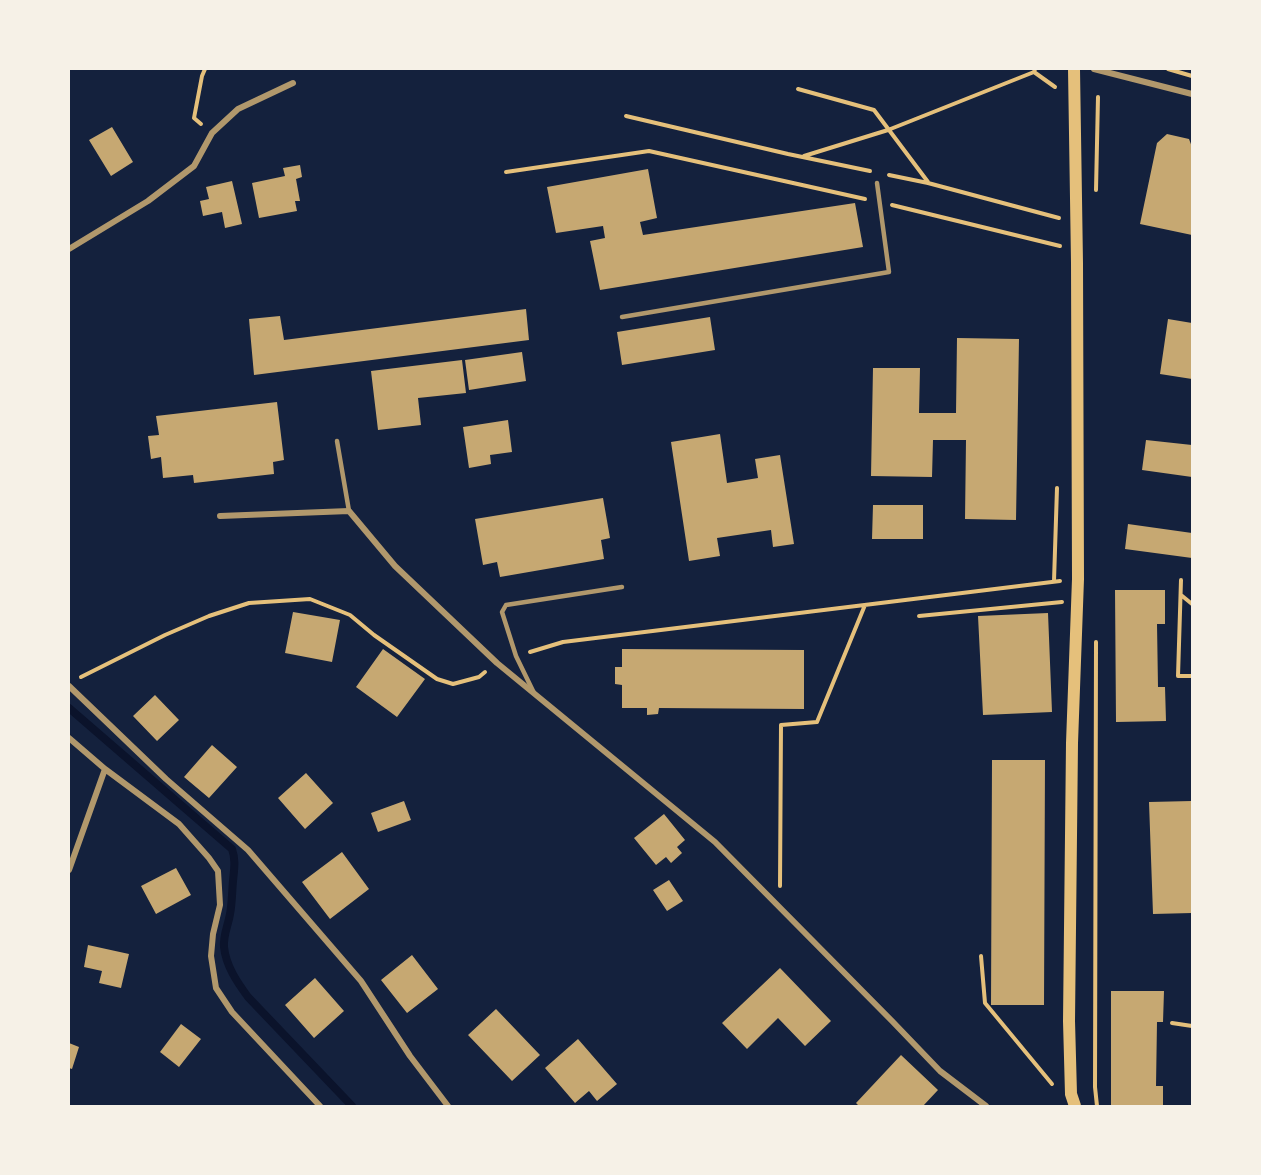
<!DOCTYPE html>
<html>
<head>
<meta charset="utf-8">
<style>
	body { margin:0 }
	#map { position:relative; width:1261px; height:1175px; overflow:hidden; background:#14213d; font-family:"Noto Sans",sans-serif }
	canvas { display:block }
	.frame { position:absolute; inset:0; border:70px solid #f6f1e7; pointer-events:none }
</style>
</head>
<body>
<div id="map">
<canvas width="1261" height="1175"></canvas>
<div class="frame"></div>
</div>
<script>
const g = document.querySelector('canvas').getContext('2d');
g.lineJoin = 'round';
function trace(path, color, width, dash) { g.strokeStyle = color; g.lineWidth = width; g.lineCap = dash ? 'butt' : 'round'; g.setLineDash(dash || []); g.stroke(path); }
function fill(path, color) { g.fillStyle = color; g.fill(path, 'evenodd'); }
const stream = new Path2D(`
	M69,708L232,849C236,860 234,870 233,881C232,892 232,904 230,914C228,926 223,935 224,947C226,966 237,982 248,997L352,1106`);
const building = new Path2D(`
	M112,127L133,162L111,176L89,140Z
	M1167,134L1189,139L1192,147V235L1140,224L1157,143Z
	M300,165L302,177L296,179L300,201H295L297,211L259,218L252,183L285,176L283,168Z
	M648,169L657,218L640,222L643,235L855,203L863,247L600,290L590,241L605,238L603,226L556,233L547,187Z
	M232,181L242,224L225,228L222,212L203,216L200,201L209,199L206,187Z
	M526,309L529,340L254,375L249,319L280,316L284,340Z
	M710,317L715,350L622,365L617,332Z
	M1168,319L1192,323V379L1160,374Z
	M957,338L1019,339L1016,520L965,519L966,440H933L932,477L871,476L873,368H920L919,413H956Z
	M522,352L526,381L469,390L465,360Z
	M462,360L466,393L418,398L421,425L378,430L371,371Z
	M277,402L284,460L273,462L274,474L194,483L193,475L163,478L161,457L151,459L148,436L159,435L156,416Z
	M508,420L512,452L490,455L491,464L469,468L463,427Z
	M720,434L727,483L758,478L755,459L780,455L794,544L773,547L771,530L717,538L720,556L689,561L671,442Z
	M1146,440L1192,445V477L1142,470Z
	M603,498L610,538L601,540L604,559L500,577L497,562L483,565L475,519Z
	M873,505H923V539H872Z
	M1128,524L1192,533V558L1125,549Z
	M1115,590H1165V624H1157L1158,687H1165L1166,721L1116,722Z
	M293,612L340,620L332,662L285,653Z
	M1048,613L1052,712L983,715L978,616Z
	M383,649L425,679L397,717L356,687Z
	M622,649L804,650V709L659,708L658,714L647,715V708H622V685L615,684V667H622Z
	M155,695L179,720L157,741L133,716Z
	M212,745L237,767L209,798L184,777Z
	M992,760H1045L1044,1005H991Z
	M306,773L333,803L305,829L278,798Z
	M404,801L411,820L378,832L371,813Z
	M1192,801V913L1153,914L1149,802Z
	M664,814L685,840L677,847L682,853L671,863L666,857L656,865L634,838Z
	M342,852L369,889L330,919L302,882Z
	M176,868L191,895L156,914L141,886Z
	M669,880L683,901L667,911L653,890Z
	M88,945L129,954L121,988L99,983L102,971L84,967Z
	M412,955L438,989L407,1013L381,980Z
	M780,968L831,1021L805,1046L778,1018L747,1049L722,1023Z
	M315,978L344,1011L314,1038L285,1005Z
	M1111,991H1164L1163,1022H1157L1156,1086H1163V1106H1111Z
	M496,1009L540,1055L512,1081L468,1035Z
	M181,1024L201,1039L179,1067L160,1052Z
	M578,1039L617,1084L597,1101L589,1091L575,1103L545,1068Z
	M69,1043L79,1047L72,1069L69,1068Z
	M901,1055L938,1090L923,1106H859L856,1103Z`);
const path = new Path2D(`
	M1035,69L1034,72L1055,87
	M1168,69L1192,76
	M798,89L874,110L928,182
	M626,116L788,154L870,171
	M201,124L194,118L202,76L205,69
	M804,156L888,130L1034,72
	M506,172L649,151L865,199
	M889,175L928,183L1059,218
	M1096,190L1098,97
	M892,205L1060,246
	M1181,580L1178,676H1192
	M1054,581L1057,488
	M1181,595L1192,604
	M919,616L1062,602
	M1096,642L1095,1087L1097,1106
	M530,652L563,642L1060,581
	M81,677L165,635L209,616L249,603L310,599L350,615L374,635L437,679L453,684L479,677L485,672
	M780,886L781,725L817,722L865,605
	M981,956L985,1003L1052,1084
	M1172,1023L1192,1026`);
const service = new Path2D(`
	M622,317L889,272L877,183
	M337,441L349,511
	M534,693L516,656L502,612L506,605L622,587`);
const minor = new Path2D(`
	M1094,69L1192,94
	M69,249L148,201L194,166L212,133L238,109L293,83
	M220,516L349,511L395,566L497,663L715,842L892,1021L940,1071L986,1106
	M69,686L166,779L248,850L361,981L410,1056L448,1106
	M69,738L105,769L179,824L209,858L218,871L220,905L213,934L211,956L216,988L232,1012L320,1106
	M69,870L105,769`);
const secondary = new Path2D(`
	M1074,69L1077,263L1078,579L1072,743L1069,1021L1071,1094L1075,1106`);
trace(stream, '#0b132b', 8);
fill(building, '#c6a872');
trace(path, '#e5c07b', 4);
trace(service, '#b1986c', 4.5);
trace(minor, '#b1986c', 6);
trace(secondary, '#e5c07b', 12);
</script>
</body>
</html>
